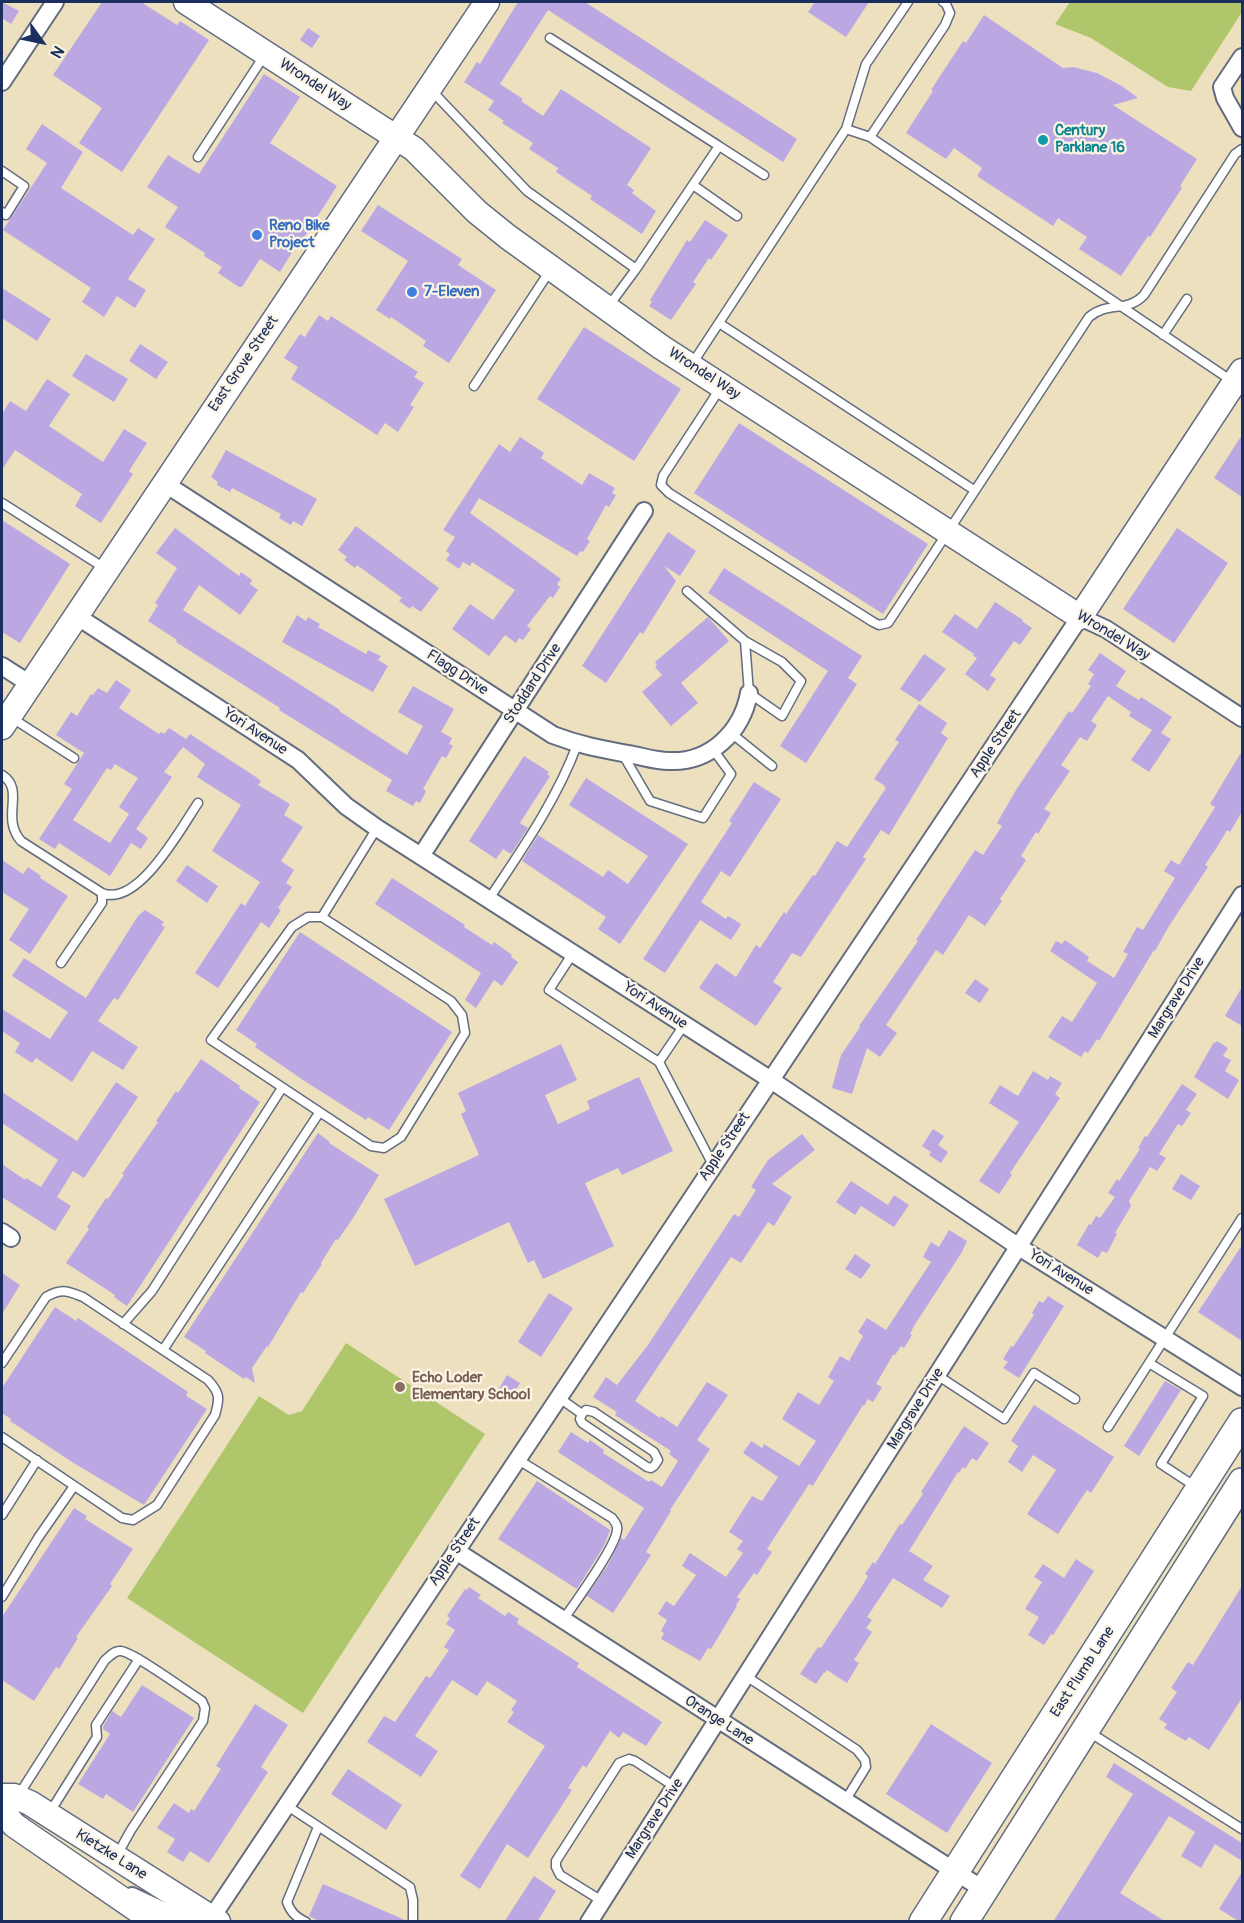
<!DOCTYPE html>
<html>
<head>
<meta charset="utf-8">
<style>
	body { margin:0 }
	#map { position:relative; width:1244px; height:1923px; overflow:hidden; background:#ede0bf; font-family:Pangolin,sans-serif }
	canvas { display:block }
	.frame { position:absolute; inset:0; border:3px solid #1b2f5e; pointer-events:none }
	.north { position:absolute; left:12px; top:12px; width:60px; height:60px; -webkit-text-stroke:4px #fcf5e5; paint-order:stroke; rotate:123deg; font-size:16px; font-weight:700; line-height:24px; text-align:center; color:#1b2f5e }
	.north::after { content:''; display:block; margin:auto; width:21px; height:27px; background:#1b2f5e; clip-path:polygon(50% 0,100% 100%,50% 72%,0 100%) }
</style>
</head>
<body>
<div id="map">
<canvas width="1244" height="1923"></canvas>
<div class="frame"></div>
<div class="north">N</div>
</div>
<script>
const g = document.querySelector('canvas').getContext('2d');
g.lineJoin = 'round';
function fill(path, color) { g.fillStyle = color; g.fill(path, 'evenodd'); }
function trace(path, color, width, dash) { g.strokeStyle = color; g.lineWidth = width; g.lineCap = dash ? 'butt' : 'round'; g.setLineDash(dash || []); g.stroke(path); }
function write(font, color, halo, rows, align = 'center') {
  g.font = font + ' Pangolin,sans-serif'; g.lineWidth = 4.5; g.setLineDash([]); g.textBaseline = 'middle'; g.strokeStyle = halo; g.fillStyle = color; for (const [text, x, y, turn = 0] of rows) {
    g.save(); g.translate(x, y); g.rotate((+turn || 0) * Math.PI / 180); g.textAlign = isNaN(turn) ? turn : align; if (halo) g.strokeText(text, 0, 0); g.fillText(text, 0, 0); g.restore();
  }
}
const green = new Path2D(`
	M1070,2H1242V12L1191,91L1168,87L1091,38L1055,24Z
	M346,1343L485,1434L303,1713L127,1598L259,1396L289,1415L302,1411Z`);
const building = new Path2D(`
	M2,2L19,11L11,24L2,18Z
	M102,2H141L177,25L180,21L209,40L122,172L79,143L102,108L53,75Z
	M518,2H585L797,139L783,162L548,10L500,84L523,99L521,101L543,116L561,89L651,148L627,185L634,190L632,193L656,211L642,234L590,199L592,196L556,172L558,168L529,149L533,143L502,123L504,121L488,110L494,101L464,82L477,62L480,64Z
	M815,2H869L846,37L808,12Z
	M984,15L1063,68L1073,67L1097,73L1122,86L1138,98L1113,105L1197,159L1180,186L1182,188L1150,237L1148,236L1121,276L1079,249L1087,237L1058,218L1053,226L977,176L982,168L954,148L946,159L906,133L933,91L931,90L963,41L966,43Z
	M308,28L320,36L312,48L300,40Z
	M264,74L300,97L270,143L337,186L302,241L300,239L280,272L260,259L242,287H239L218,273L222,267L204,256L205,253L165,227L178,207L147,187L168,155L199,174Z
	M42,124L83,152L61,188L133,235L138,228L155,239L128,279L146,290L135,308L117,296L104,317L82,302L91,288L3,230L47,163L26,149Z
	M378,205L462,259L458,265L496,290L449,363L423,346L426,341L391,317L390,319L376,310L408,261L361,231Z
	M705,220L728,235L711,260L709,258L693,282L696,284L671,320L649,306L652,302L650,300L687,240L690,242Z
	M2,288L51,319L37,341L2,318Z
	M319,315L328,321L331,316L418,372L414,377L424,383L410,405L414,407L398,432L385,423L377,435L291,379L298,367L284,358L300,334L305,337Z
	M584,327L681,389L634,461L537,399Z
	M140,344L168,362L156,379L129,361Z
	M86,354L128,379L114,402L72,376Z
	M47,379L70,394L49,426L103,462L124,429L147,443L129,471L133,474L101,523L75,506L82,494L15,450L2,470V414L10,401L26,411Z
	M739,423L928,544L883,614L694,493Z
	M1242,435V497L1214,478Z
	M520,437L544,453L541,458L582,485L589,473L615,488L612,493L616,495L609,507L606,505L587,539L590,541L583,552L580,551L577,556L479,498L470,513L561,579L557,584L560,587L553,598L550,596L527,626L531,629L523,640L519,638L516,643L505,635L489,656L452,629L470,604L493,620L515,590L472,562L470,566L463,562L459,569L446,560L450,554L446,551L455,537L443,530L499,444L510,452Z
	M226,450L317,499L302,526L293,521L291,525L279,518L281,514L232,488L230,492L217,485L218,482L211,477Z
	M2,520L70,564L20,643L2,632Z
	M356,526L439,588L421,612L412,606L410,609L399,601L402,598L357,565L355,568L344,560L347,557L338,550Z
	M175,528L239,576L241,572L252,580L250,584L258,590L240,615L199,585L183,610L340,710L339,711L407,755L423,726L398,712L413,686L454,709L441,732L452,738L449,744L453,746L446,758L442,756L423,789L426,791L420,803L416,801L413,806L386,791L392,780L279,710L280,708L176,642L177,640L148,621L158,605L155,603L177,568L156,553Z
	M1177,528L1228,563L1174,643L1123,609Z
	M668,532L696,551L680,576L664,566L676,581L643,634L640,632L606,683L582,666Z
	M724,568L862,656L848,678L857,684L806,763L780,746L828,671L708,593Z
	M995,602L1023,620L1022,621L1032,628L1020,645L1014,641L990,675L996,679L988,691L965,674L977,658L973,656L974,654L942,632L955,614L977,629Z
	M297,615L306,621L308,617L320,624L318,627L366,654L368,650L381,656L378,660L388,666L373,692L282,642Z
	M708,617L729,641L681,683L698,703L671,726L642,692L662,675L655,667L657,665L655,662Z
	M1100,653L1126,671L1116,686L1139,700L1141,697L1172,717L1161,733L1171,739L1149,772L1131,760L1152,730L1129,716L1131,712L1108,696L1091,721L1097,725L1087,741L1080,737L1061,765L1070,771L1044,809L1051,813L1038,834L1036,832L1021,856L1026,860L1000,899L1002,901L985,926L969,915L943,955L936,950L886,1025L897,1033L880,1057L867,1048L852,1094L832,1088L841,1055L860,1027L859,1026L918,941L916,940L975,850L983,855L1002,826L997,823L1016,790L1069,711L1072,713L1091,686L1088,684L1094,674L1088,670Z
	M924,654L946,669L920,702L900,689Z
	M116,680L131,690L119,708L159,734L161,732L164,734L169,728L186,739L190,734L256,777L261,781L258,785L290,804L284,815L303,827L281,861L294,870L286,883L292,887L278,908L281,910L269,928L261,922L218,988L195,973L241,903L245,906L260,882L212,851L241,805L197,777L205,764L183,747L164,772L172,777L136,829L148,838L141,849L131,843L110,876L59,843L55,849L39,839L72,789L64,784L84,753L56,735L71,712L77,716L91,694L93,695L98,688L107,693ZM115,764L138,778L119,807L129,814L110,843L73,820L107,768L111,770Z
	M919,704L947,723L941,733L948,738L889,835L881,830L863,857L866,859L801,957L792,953L773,982L782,988L756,1026L699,988L716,963L736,977L756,945L760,948L784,912L786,914L813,875L815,876L837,841L847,847L886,788L884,787L885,786L874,779L899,742L895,740Z
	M1242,751V812L1230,832L1227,830L1219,844L1205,865L1208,867L1169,926L1155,951L1154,950L1099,1041L1097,1039L1088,1053L1085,1051L1081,1057L1048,1037L1062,1016L1072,1022L1097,983L1050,951L1056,941L1062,944L1065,940L1089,957L1087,961L1114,978L1128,954L1123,952L1137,927L1143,930L1175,878L1164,871L1171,860L1179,865L1215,807L1210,804Z
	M524,756L549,772L547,774L550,776L520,823L528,828L511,854L503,849L496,859L469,841Z
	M586,778L688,844L620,944L598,929L606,917L522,861L538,835L603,877L608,870L628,884L648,856L569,805Z
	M754,782L781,799L730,877L721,871L701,902L726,919L728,916L741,924L739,928L731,940L700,920L665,973L643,959L732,823L729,821Z
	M2,860L23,874L28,867L41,876L40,878L68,896L30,954L9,940L29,909L2,892Z
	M187,865L218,886L207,903L176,881Z
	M392,878L465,925L464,927L481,938L492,945L494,942L512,955L511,957L518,962L502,986L494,980L476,1008L465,1000L481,973L375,904Z
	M145,910L164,922L161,925L165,927L118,1000L114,998L98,1021L138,1047L123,1070L92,1051L72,1082L36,1058L32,1063L15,1052L20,1043L2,1031V1009L50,1039L68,1012L12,976L24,958L86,998L138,916Z
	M300,932L452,1032L389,1130L368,1117L366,1120L303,1080L255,1047L257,1044L236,1030Z
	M975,979L989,989L980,1003L965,993Z
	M1242,987V1026L1225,1016Z
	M1217,1041L1228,1048L1223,1056L1231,1060L1225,1071L1239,1080L1228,1099L1194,1077L1214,1042L1215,1043Z
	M561,1044L577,1080L545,1095L558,1124L590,1109L587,1101L639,1077L673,1151L622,1175L618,1168L585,1183L614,1246L543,1279L534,1260L528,1263L509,1222L415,1266L384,1199L479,1155L461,1114L466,1111L458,1093Z
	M201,1059L240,1086L239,1088L260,1102L127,1306L114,1297L115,1295L66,1263L89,1229L87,1227L106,1198L108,1199L124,1175L122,1174L158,1122L156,1121L176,1091L178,1093Z
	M1033,1071L1048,1080L1050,1076L1062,1083L1055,1094L1060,1098L1010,1173L1012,1175L999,1194L979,1181L1019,1122L989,1103L1000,1085L1018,1096Z
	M116,1082L138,1097L84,1178L73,1171L57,1197L71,1206L55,1231L2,1197V1164L25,1180L26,1178L41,1187L58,1160L2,1123V1092L77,1141Z
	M1182,1084L1197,1094L1186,1110L1191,1113L1182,1126L1178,1124L1159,1154L1166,1158L1157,1171L1150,1167L1129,1201L1131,1206L1115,1233L1117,1234L1107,1253L1102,1251L1098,1258L1077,1245L1089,1224L1091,1225L1096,1216L1100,1218L1115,1197L1108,1193L1117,1179L1119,1181L1125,1172L1140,1149L1138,1148L1145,1136L1147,1137Z
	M933,1129L944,1136L938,1145L948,1152L941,1163L929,1155L931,1152L922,1146Z
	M318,1133L330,1142L329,1143L379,1175L353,1218L338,1240L336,1239L321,1263L322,1264L303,1293L301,1292L268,1347L267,1346L252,1368L255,1383L246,1377L244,1379L205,1353L206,1351L184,1337Z
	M802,1134L815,1150L772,1184L792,1197L774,1226L768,1222L741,1263L731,1257L635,1401L660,1418L661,1416L677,1427L707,1382L728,1395L697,1440L710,1449L670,1510L671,1511L646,1552L651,1555L613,1613L587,1596L608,1565L621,1538L624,1540L644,1508L558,1452L571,1432L588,1443L590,1440L604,1450L603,1453L649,1482L651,1480L662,1487L678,1461L669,1454L671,1451L615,1415L617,1412L593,1397L606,1377L617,1385L648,1345L734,1214L739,1217L756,1190L751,1187L768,1160Z
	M1181,1174L1200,1186L1191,1200L1172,1189Z
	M851,1181L888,1205L894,1195L909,1205L894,1227L861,1206L855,1215L836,1202Z
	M949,1230L967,1241L962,1252L914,1326L910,1334L912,1335L904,1348L901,1346L895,1355H893L876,1384L882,1387L873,1402L868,1399L864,1406L863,1405L814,1484L813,1486L809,1484L767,1549L772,1552L757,1575L754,1573L737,1597L740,1599L736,1605L737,1606L711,1649L708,1648L700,1661L661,1639L664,1633L661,1631L667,1620L658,1614L666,1601L674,1606L696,1575L682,1566L689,1554L690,1553L726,1577L743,1553L737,1549L743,1541L729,1532L752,1496L762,1501L778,1477L743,1453L751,1441L762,1448L764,1444L799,1466L816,1441L782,1419L798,1392L819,1405L834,1381L828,1377L840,1356L849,1361L863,1336L858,1332L867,1318L886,1330L931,1262L923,1257L931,1242L939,1247Z
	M1242,1245V1341L1198,1312Z
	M855,1254L871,1265L861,1279L845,1269Z
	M2,1273L20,1285L2,1314Z
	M549,1293L573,1308L541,1357L518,1342Z
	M1048,1296L1064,1306L1019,1378L1003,1368L1008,1362L1003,1359L1011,1346L1013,1347L1034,1315L1032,1313L1039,1301L1043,1303Z
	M55,1307L76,1321L78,1318L127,1351L188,1392L186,1395L188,1397L207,1409L144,1505L72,1462L10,1421L11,1419L2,1413V1388Z
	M507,1375L520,1383L510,1400L497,1392Z
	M1165,1381L1181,1390L1139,1456L1124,1446Z
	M1034,1405L1114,1457L1091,1493L1087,1490L1058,1534L1027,1514L1056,1470L1033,1455L1022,1472L1008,1462L1018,1446L1011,1441Z
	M964,1426L989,1443L977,1461L972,1458L965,1469L963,1467L959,1473L958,1472L909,1551L933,1566L923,1580L950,1596L942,1608L893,1578L867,1617L872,1620L866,1628L872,1632L854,1660L859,1663L847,1683L827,1670L825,1673L824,1672L816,1684L800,1674L818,1647L821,1648L859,1591L868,1576L865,1574L873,1562L875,1564L900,1524L902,1525L908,1516L923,1494L921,1492Z
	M537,1481L610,1530L604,1546L577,1589L498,1539Z
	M74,1508L87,1516L85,1519L133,1549L110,1584L112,1586L76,1637L78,1638L59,1669L56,1667L34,1701L2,1680V1617Z
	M1076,1559L1094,1571L1053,1635L1051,1634L1044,1645L1028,1635L1039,1617L1025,1609L1042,1582L1034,1577L1043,1564L1064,1578Z
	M1242,1586V1698L1209,1750L1189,1737L1186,1741L1164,1728L1167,1724L1159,1719L1177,1692L1171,1688L1188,1662L1193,1665Z
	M469,1587L481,1595L478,1598L505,1616L508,1612L519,1619L517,1622L518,1624L579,1663L577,1667L662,1722L646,1746L623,1732L619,1738L610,1731L586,1768L583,1765L568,1788L572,1790L528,1858L507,1844L480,1889L460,1876L545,1746L507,1722L514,1712L511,1710L517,1701L487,1681L477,1696L452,1680L415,1736L438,1751L421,1777L367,1742L384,1716L395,1722L426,1676L430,1678L449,1650L444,1647L455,1630L446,1624L450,1618L447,1616L465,1589L467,1590Z
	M142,1685L194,1718L133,1812L106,1794L103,1799L78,1784L110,1734L103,1729V1727L112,1711L121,1717Z
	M255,1704L288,1725L261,1767L268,1772L209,1863L190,1851L183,1862L167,1852L175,1839L157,1828L174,1803L189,1813L191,1809L194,1811L221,1769L216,1766Z
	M931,1724L992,1763L947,1833L886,1794Z
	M1114,1763L1242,1843V1861L1215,1844L1201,1868L1181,1856L1195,1832L1169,1816L1120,1893L1166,1922H1053L1133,1794L1106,1777Z
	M348,1769L402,1805L386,1830L331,1794Z
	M1242,1872V1922H1240L1219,1909Z
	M534,1876L556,1891L537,1922H504Z
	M323,1884L407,1921V1922H321L309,1916Z`);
const lane = new Path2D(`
	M943,2L946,4L950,13L945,25L870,137L1232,381
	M550,38L719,146L636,269
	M432,91L527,191L636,269L608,307
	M846,129L866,64L908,2
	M719,146L764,175
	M198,157L264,56
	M2,171L24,186L6,215L2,212
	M693,185L737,216
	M719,323L974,490
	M1163,335L1187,299
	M692,364L846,129L870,137
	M474,386L551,269
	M721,387L663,476L661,485L669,493L873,622L879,625L888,623L1089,317C1108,301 1127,313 1144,295L1235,154L1242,149
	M2,503L106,569
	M687,591L745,641L749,693L782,716L801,681L782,662L745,641
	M12,718L74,758
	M731,733L772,766
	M622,753L650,801L703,818L731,774L712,748
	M2,775C26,790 0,817 21,841L102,893V903L61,963
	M102,893C138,908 181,828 198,803
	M489,899C522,849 556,801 577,745
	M308,917H322L451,1001L462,1015L465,1033L401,1137L384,1148L371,1146L211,1040L292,927Z
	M322,917L377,828
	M573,953L549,990L659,1062L684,1025
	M659,1062L713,1165
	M123,1324L152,1291L282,1088
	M163,1350L319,1113
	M2,1363L46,1297C62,1288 67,1291 83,1297L208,1380C220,1393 220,1398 215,1415L157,1505L133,1520L122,1518L2,1437
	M1149,1363L1203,1396L1161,1464L1196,1487
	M937,1375L1004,1419L1034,1373L1075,1399
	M558,1397L582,1414L580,1419L582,1423L647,1467L651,1468L654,1466L658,1460L654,1452L594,1412L586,1410L582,1414
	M1108,1427L1242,1218
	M517,1459L612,1518C615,1522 618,1525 617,1530C616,1547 574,1604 563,1620
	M2,1515L37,1460
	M2,1597L38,1538L74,1486
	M746,1676L857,1750L865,1760L866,1767L845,1801
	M1089,1732L1242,1829
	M18,1796L105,1660C110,1656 115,1650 121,1651C133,1652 188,1692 202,1701L205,1708L203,1721L131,1830L116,1857
	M286,1805L410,1887L413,1900V1922
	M50,1812L97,1737L96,1725L139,1659
	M602,1901L560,1875L556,1867V1861L619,1763L629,1759L635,1761L675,1787
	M306,1922C296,1917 291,1913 287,1902L318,1827`);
const street = new Path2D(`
	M1242,57L1222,87L1225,98L1242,128
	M2,82L55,2
	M164,483L553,735C579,745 601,749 628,754C641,756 655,761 669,761C710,763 742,732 749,693
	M75,615L298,760L346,806L377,828L771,1080L1019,1247L1242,1387
	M2,666L30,684
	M421,856L644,511
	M2,1232L11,1238
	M456,1551L984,1890
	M132,1896L188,1922
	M206,1922L212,1917L1080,617L1106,629L1242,718
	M589,1922L1242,895`);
const secondary = new Path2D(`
	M186,2L414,149L477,212L508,237L661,347L1080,617L1242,371
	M2,727L487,2
	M2,1796H14L30,1803L218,1922
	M2,1810L14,1825L155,1922`);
const primary = new Path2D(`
	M923,1922L1242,1422
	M964,1922L1242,1482`);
const markers = [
	[1043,140,6,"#0f9aa8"],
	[257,235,6,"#3f7fe0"],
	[412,292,6,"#3f7fe0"],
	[400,1387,6,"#8d6e63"]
];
const streetNames = [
	["Wrondel Way",315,85,33],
	["East Grove Street",244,364,-56],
	["Wrondel Way",704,374,33],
	["Wrondel Way",1113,636,31],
	["Flagg Drive",457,673,33],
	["Stoddard Drive",533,684,-57],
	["Yori Avenue",255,732,33],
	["Apple Street",996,744,-56],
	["Margrave Drive",1177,998,-58],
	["Yori Avenue",655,1006,33],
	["Apple Street",725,1147,-56],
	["Yori Avenue",1061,1273,32],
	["Margrave Drive",916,1409,-58],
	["Apple Street",455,1552,-56],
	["East Plumb Lane",1083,1672,-57],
	["Orange Lane",719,1721,33],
	["Margrave Drive",655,1819,-57],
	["Kietzke Lane",111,1855,32]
];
const cultureNames = [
	["Century",1055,131],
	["Parklane 16",1055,148]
];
const shopNames = [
	["Reno Bike",269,226],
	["Project",269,243],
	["7-Eleven",424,292]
];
const educationNames = [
	["Echo Loder",412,1378],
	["Elementary School",412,1395]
];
fill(green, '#afc66b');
fill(building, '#bba8e2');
trace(lane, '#646d80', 11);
trace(street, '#646d80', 20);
trace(secondary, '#646d80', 27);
trace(primary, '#646d80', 30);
trace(lane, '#fff', 8);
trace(street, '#fff', 16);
trace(secondary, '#fff', 24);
trace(primary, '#fff', 27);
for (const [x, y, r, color] of markers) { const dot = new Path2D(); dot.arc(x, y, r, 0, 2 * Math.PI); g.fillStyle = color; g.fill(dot); trace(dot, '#fcf5e5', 2); }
write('15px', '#1b2f5e', '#fcf5e5', streetNames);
write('bold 15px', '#0d838f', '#fcf5e5', cultureNames, 'left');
write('bold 15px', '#366cbe', '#fcf5e5', shopNames, 'left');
write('bold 15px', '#785e54', '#fcf5e5', educationNames, 'left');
</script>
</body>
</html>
